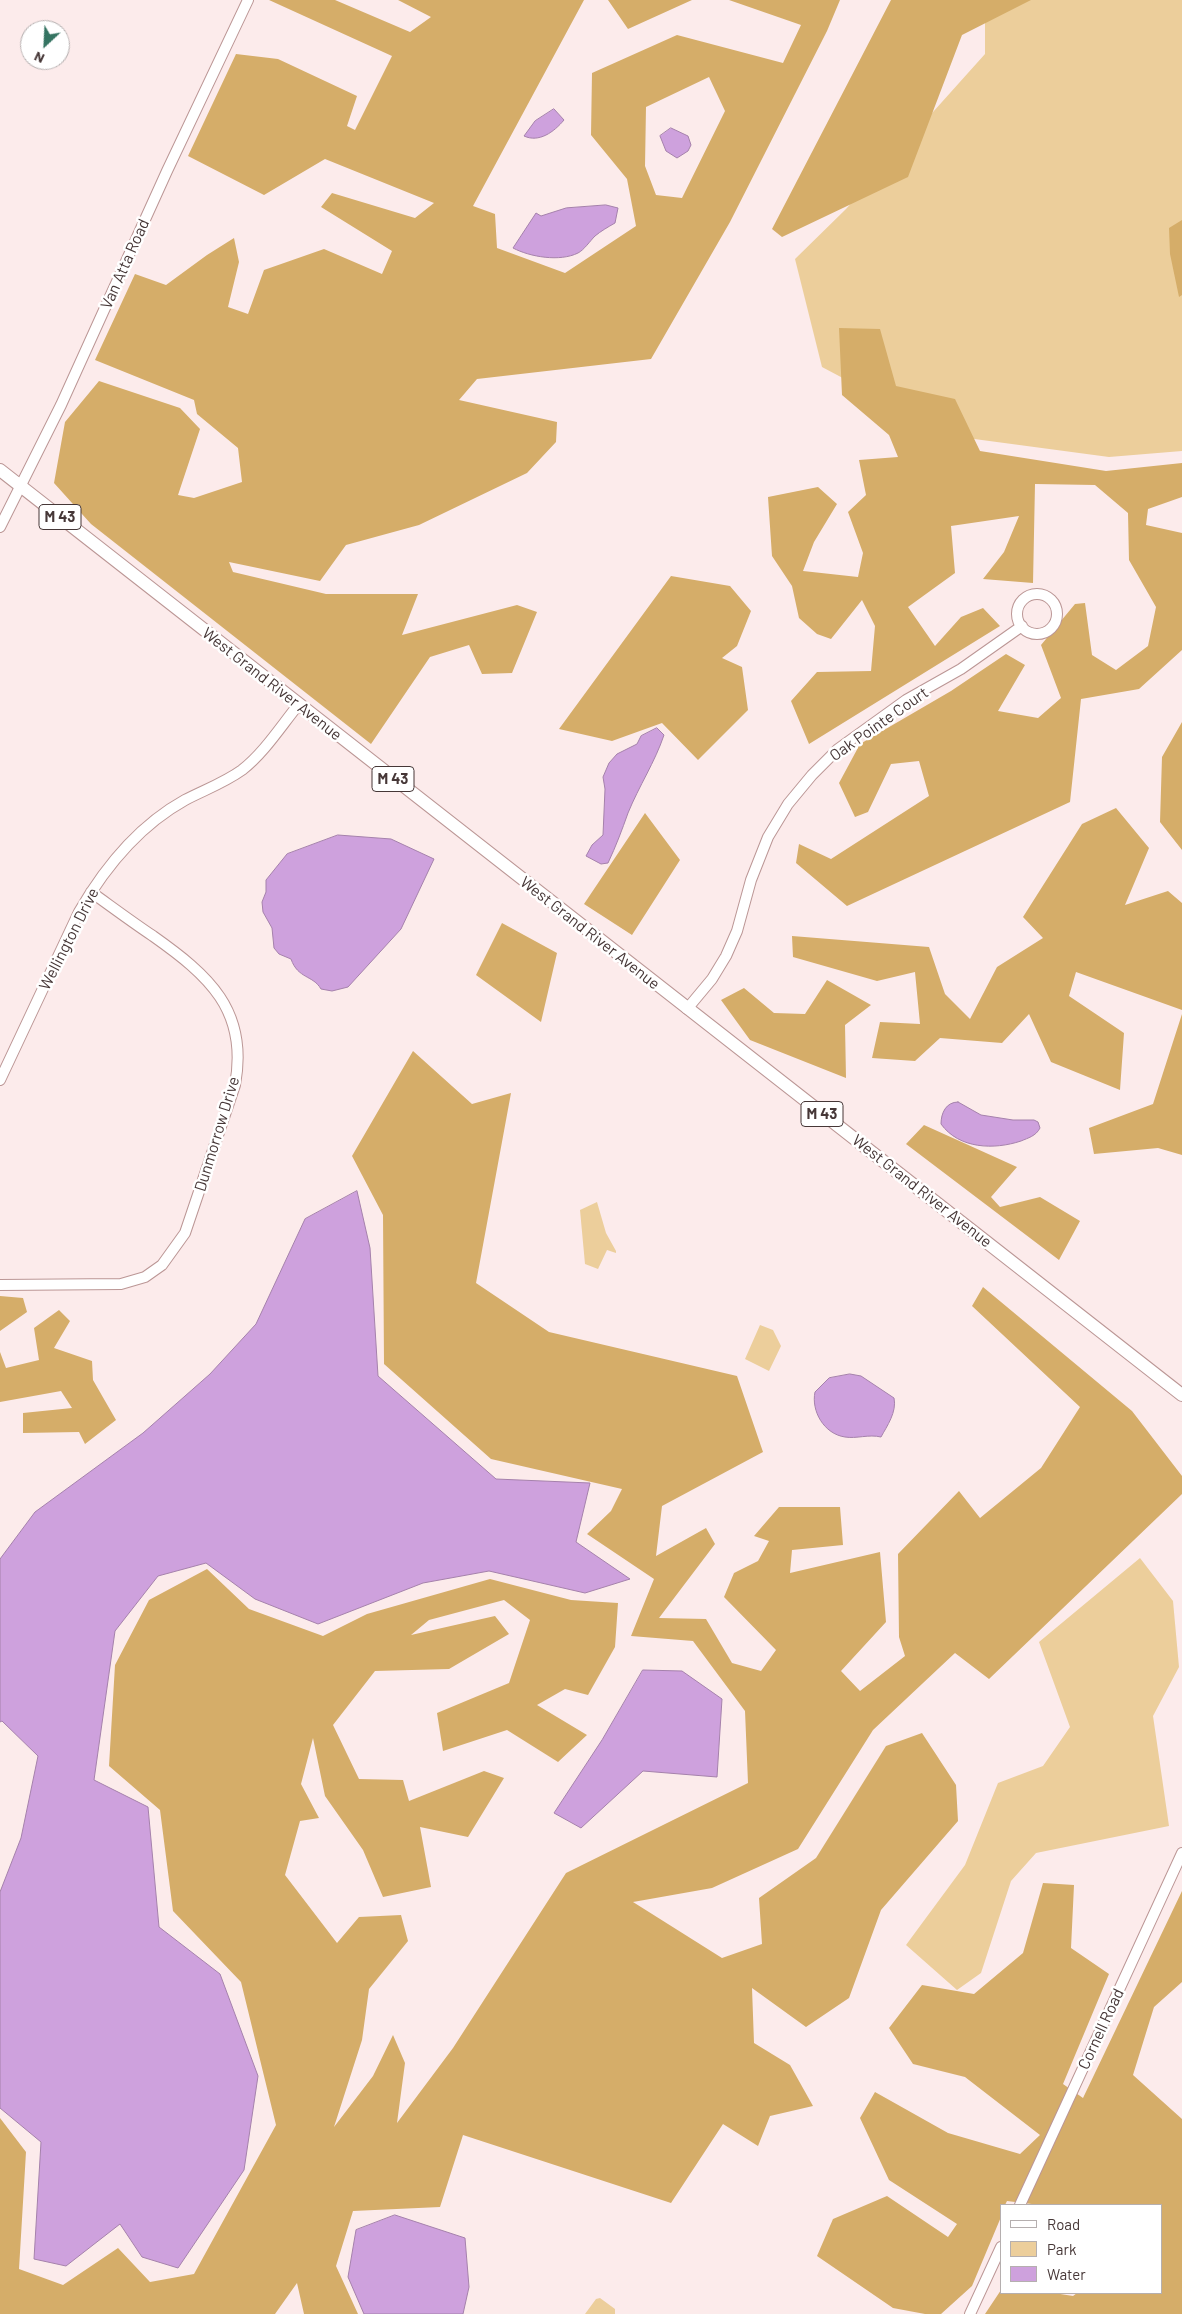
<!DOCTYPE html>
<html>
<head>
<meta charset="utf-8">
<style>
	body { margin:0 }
	#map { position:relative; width:1182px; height:2314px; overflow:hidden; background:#fcebeb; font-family:Barlow,sans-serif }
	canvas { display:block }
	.legend { position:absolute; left:1000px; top:2204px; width:162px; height:90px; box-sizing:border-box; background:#fff; border:1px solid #b5afaf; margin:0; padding:6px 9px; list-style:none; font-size:15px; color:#463737 }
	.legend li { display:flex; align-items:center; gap:10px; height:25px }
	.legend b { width:25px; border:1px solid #b5afaf }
	.north { position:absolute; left:20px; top:20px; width:50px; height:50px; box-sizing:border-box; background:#fff; border:1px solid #b5afaf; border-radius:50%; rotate:205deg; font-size:14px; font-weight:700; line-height:20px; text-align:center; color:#463737 }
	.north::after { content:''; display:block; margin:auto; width:18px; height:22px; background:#357462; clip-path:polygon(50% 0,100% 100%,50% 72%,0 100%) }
</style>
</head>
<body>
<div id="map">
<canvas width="1182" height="2314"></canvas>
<ul class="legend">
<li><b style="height:6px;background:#fff"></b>Road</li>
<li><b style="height:14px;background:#ecce9b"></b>Park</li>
<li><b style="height:14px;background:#cea1dd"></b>Water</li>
</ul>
<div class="north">N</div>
</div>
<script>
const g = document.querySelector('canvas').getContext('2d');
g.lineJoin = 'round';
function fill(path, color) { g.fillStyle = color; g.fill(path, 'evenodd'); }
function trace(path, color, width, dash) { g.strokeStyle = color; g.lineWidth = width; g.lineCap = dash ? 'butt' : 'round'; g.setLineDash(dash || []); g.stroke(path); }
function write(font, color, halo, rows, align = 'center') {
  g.font = font + ' Barlow,sans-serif'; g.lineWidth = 5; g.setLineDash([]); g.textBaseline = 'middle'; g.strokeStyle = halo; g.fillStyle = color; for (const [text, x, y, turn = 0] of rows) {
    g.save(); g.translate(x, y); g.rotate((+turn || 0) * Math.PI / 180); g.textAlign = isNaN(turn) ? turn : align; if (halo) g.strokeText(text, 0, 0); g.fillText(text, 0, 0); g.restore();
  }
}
const green = new Path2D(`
	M985,0H1182V451L1109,457L952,436L822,367L795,259L846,209L985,54Z
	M597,1202L606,1233L616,1251V1253L607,1250L598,1269L585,1264L580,1210Z
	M760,1325L773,1330L781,1346L769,1371L745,1359Z
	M1140,1558L1173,1601L1179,1667L1153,1716L1169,1826L1036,1853L1011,1881L981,1973L957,1990L906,1945L965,1865L998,1783L1043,1766L1070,1727L1039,1642Z
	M600,2298L615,2309V2314H585L596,2299Z`);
const forest = new Path2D(`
	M269,0H335L410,32L431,17L398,0H584L473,206L495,214L497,248L565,273L636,226L627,179L591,135L592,73L677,35L783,63L801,25L729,0H840L827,31L730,222L651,359L477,379L459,400L557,422L556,442L527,473L419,525L346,545L320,581L229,562L233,572L326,594H418L402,635L517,605L537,612L512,673L482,674L469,645L430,657L371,744L91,524L54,483L65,422L99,381L180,408L200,429L178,495L194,498L242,482L238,448L197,414L194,400L95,360L135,274L166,285L207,255L234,238L239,262L228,307L248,314L264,270L324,249L382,274L392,251L321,207L332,193L415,218L434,203L325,159L264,195L188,156L236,54L278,59L357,96L347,126L355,130L392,56ZM709,77L725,111L682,198L656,195L645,166L646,107Z
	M608,0H692L628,29Z
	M891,0H1031L962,35L908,177L782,237L772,229Z
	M1182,220V295L1179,297L1170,254L1169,228Z
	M839,328L880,329L896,386L955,399L980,451L1106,471L1182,463V497L1148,509L1146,525L1182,533V650L1139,689L1081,699L1070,802L847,906L796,863L799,844L831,859L929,796L919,761L891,764L868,812L855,817L839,783L860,744L951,691L1006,654L1025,665L998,711L1038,718L1061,698L1041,645L1075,604L1085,603L1092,655L1116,670L1148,646L1156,607L1129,560L1128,513L1095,485L1035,484L1033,583L983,579L1004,552L1019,516L951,526L955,573L908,607L935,646L961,617L983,608L1000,626L809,744L791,701L817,672L871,671L875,626L862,600L831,639L817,634L799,618L792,586L772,556L768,497L818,487L837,504L814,542L803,571L858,577L863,553L848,512L866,495L859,460L898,457L889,435L842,395Z
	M671,576L730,586L751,611L737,646L722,658L742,667L748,710L698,760L662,723L612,741L559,729Z
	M1182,722V850L1160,822L1162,757Z
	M1116,808L1149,848L1125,905L1168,891L1182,903V1010L1076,972L1069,996L1124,1033L1120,1090L1051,1062L1029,1014L1002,1043L940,1038L915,1061L872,1058L880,1022L920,1024L915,972L877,981L793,957L792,936L929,947L945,994L970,1019L997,967L1043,938L1023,917L1082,824Z
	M645,813L680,860L632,935L584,904Z
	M502,923L557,953L541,1022L476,975Z
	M827,980L871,1005L845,1025L846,1078L750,1040L721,1000L744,988L774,1013L805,1014Z
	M1182,1014V1155L1158,1148L1094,1154L1089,1128L1153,1104Z
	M413,1051L472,1104L511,1093L476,1283L549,1332L737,1376L763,1452L662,1506L656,1556L706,1528L715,1544L659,1618L706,1619L732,1663L761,1671L776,1650L724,1597L734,1573L758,1561L769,1541L754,1536L779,1507H840L843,1545L792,1550L790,1573L880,1552L886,1622L841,1671L860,1691L905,1656L899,1637L898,1554L959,1491L980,1518L1041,1468L1080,1407L972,1306L983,1287L1132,1411L1182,1476V1494L989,1679L955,1653L873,1730L798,1849L712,1888L633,1902L722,1958L762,1944L759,1898L816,1858L886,1746L922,1733L956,1785L958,1821L881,1910L849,1998L806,2027L752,1988L754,2043L790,2065L813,2106L770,2116L758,2146L723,2124L671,2203L463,2135L440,2207L353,2211L336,2266L358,2314H304L297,2283L275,2314H0V2118L26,2152L19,2269L63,2285L118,2248L150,2282L194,2274L276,2125L241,1982L173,1911L160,1810L109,1766L115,1665L149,1600L207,1569L249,1609L323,1636L367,1614L490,1579L571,1600L618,1603L615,1647L588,1695L565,1689L537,1705L587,1735L558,1762L507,1730L443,1751L437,1713L509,1683L530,1620L504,1600L429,1620L411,1635L495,1616L509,1634L449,1669L375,1671L333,1725L359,1779L403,1780L409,1801L484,1771L504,1778L468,1837L420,1827L431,1887L383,1897L363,1850L325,1796L313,1738L301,1784L319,1818L300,1821L285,1875L337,1943L359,1917L401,1915L408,1941L369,1989L362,2040L334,2127L373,2076L393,2035L405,2063L397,2123L453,2048L566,1873L748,1783L745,1711L693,1641L631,1636L654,1579L587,1534L611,1511L622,1489L491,1459L384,1364L383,1215L352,1156Z
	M924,1125L1017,1167L991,1197L1000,1207L1040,1197L1080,1221L1059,1260L906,1144Z
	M0,1296L23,1298L27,1312L0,1331Z
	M59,1310L70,1321L54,1348L92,1361L93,1380L116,1420L85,1444L79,1432L23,1433V1413L72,1408L61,1391L0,1402V1352L6,1368L39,1360L34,1328Z
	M1043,1883L1074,1885L1071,1948L1109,1974L1063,2084L1083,2098L1182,1891V1982L1154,2007L1133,2075L1182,2119V2314H985L1001,2290V2293H1054L1073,2296L1077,2293H1161V2205H1040L1007,2201L1005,2205H1001V2217L972,2286L941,2314H925L893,2308L817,2256L833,2219L887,2196L948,2237L957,2224L889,2180L860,2118L875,2092L948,2133L1020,2154L1040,2135L965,2077L913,2064L889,2028L922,1985L974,1994L1023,1953Z`);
const water = new Path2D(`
	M554,109L564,120C554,132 539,143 524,136L535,121Z
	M671,128L688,136L691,145L688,151L677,158L666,151L660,136Z
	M606,205L618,208L615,223C608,227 601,231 595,236C590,241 584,250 578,253C560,262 530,257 513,248L536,213L541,216L566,208Z
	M657,728L664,735C655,762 639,786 628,813C622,830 616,846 608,863L601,864L586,856L592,845L603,835L605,789L603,777L609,763L617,754L637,744L641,736Z
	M338,835L391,839L434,859L401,929L348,987L332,991L321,989C313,975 298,979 291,959L279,954L274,948L272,928L263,912L262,902L266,892V880L287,854Z
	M958,1102L981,1115L1013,1120H1034L1038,1122L1040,1128C1036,1136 1028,1138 1021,1141C994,1150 959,1149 941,1124C941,1113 946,1102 958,1102Z
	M357,1191L370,1248L378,1376L496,1479L590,1483L576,1542L630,1579L585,1593L489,1571L423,1583L318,1624L255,1599L206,1563L158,1576L115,1631L94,1780L148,1807L159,1927L220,1974L258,2076L244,2170L178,2268L142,2257L120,2224L66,2266L34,2259L41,2142L0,2108V1892L21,1838L38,1756L2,1721L0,1722V1559L35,1512L143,1433L210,1374L256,1324L305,1219Z
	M850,1374L861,1376L894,1398C897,1412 887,1426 881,1437C869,1434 856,1439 845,1437C824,1434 811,1411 815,1392L829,1378Z
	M643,1670L682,1671L722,1699L717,1777L643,1771L581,1828L554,1813L602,1740Z
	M395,2215L465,2238L469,2287L463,2314H364L348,2277L356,2230Z`);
const minor = new Path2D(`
	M0,527L61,405L167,171L248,0
	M1017 614a20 20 0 1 1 40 0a20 20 0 1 1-40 0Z
	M687,1009L712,979L726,956L737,931L751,880L768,837L788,804L812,775L838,749L906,700L961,669L1022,626
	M0,1080L79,912C105,867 138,826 185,800C204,790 224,783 242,770C264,753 281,726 299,704
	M0,1285L121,1284L145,1277L162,1265L185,1233L235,1085C249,1010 208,975 153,936C132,922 112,907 91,892
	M1020,2205L1182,1853
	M970,2314L1001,2247`);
const major = new Path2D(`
	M0,470L1182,1395`);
const shields = [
	[60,517,42],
	[393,779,42],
	[822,1114,42]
];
const shieldNames = [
	["M 43",60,517],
	["M 43",393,779],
	["M 43",822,1114]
];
const streetNames = [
	["Van Atta Road",125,264,-66],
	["West Grand River Avenue",272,684,38],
	["Oak Pointe Court",879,724,-35],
	["West Grand River Avenue",590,933,38],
	["Wellington Drive",69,939,-63],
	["Dunmorrow Drive",217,1134,-73],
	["West Grand River Avenue",922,1191,38],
	["Cornell Road",1101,2029,-65]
];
fill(green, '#ecce9b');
fill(forest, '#d5ad69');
fill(water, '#cea1dd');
trace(water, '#a581ab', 1);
trace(minor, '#bb9695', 12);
trace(major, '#bb9695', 14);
trace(minor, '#fff', 10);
trace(major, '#fff', 12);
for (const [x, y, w] of shields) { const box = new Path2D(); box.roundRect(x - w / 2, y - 12.5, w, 25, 4); g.fillStyle = '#fff'; g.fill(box); trace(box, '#463737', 1); }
write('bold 15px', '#463737', null, shieldNames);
write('16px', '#463737', '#fff', streetNames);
</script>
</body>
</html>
